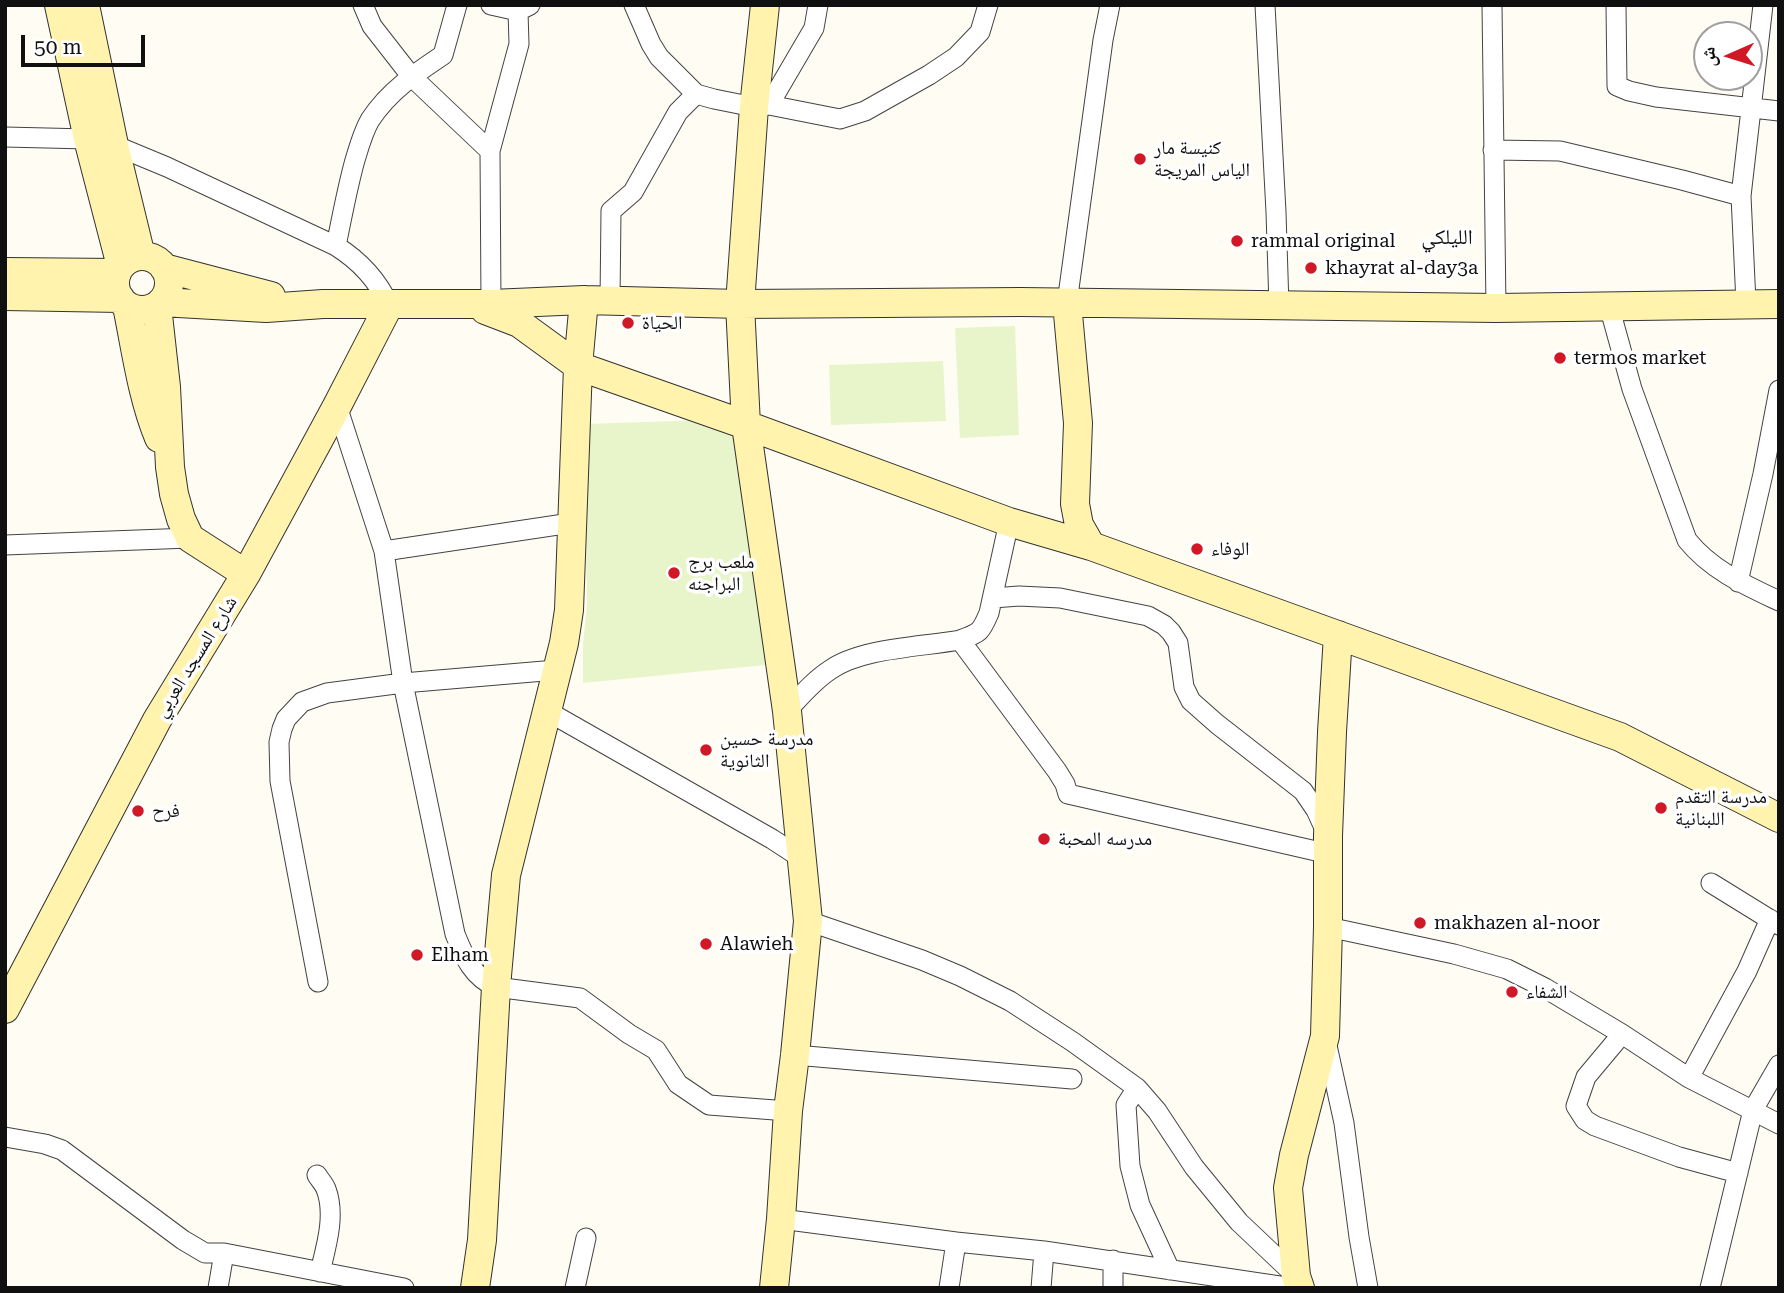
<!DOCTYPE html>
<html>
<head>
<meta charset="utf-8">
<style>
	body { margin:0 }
	#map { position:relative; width:1784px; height:1293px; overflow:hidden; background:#fffcf3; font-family:"Roboto Serif","Noto Naskh Arabic",serif }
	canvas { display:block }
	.frame { position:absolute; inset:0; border:7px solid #101010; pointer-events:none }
	.north { position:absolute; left:1693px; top:21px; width:70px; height:70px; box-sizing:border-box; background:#fff; border:2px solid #9f9f9f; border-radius:50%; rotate:267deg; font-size:19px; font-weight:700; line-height:28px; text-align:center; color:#101010 }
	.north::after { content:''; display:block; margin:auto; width:24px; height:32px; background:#d01827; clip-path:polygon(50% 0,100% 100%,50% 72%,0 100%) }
	.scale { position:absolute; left:21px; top:35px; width:124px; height:32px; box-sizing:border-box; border:4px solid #101010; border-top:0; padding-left:9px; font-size:21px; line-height:24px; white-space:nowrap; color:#101010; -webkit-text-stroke:5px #fff; paint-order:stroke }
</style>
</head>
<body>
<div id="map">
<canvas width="1784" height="1293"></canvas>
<div class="frame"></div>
<div class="north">ش</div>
<div class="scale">50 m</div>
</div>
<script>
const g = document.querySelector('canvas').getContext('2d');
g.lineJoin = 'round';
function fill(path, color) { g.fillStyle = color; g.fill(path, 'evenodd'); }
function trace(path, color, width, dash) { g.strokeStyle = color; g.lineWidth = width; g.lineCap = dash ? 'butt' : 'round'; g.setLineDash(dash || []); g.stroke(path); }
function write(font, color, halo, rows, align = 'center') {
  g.font = font + ' "Roboto Serif","Noto Naskh Arabic",serif'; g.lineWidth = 7; g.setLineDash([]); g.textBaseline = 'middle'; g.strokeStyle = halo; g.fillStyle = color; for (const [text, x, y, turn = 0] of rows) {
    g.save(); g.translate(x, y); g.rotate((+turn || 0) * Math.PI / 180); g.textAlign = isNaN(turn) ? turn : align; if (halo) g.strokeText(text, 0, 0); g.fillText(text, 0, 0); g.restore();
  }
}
const pitch = new Path2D(`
	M1015,326L1019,435L960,438L955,328Z
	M943,361L946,421L831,425L829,365Z
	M735,419L775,664L583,683V644L587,606L586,540L587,424Z`);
const street = new Path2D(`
	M363,5L372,26L411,76L490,151
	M491,5L518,11L530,5
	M634,5L651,44L659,57L696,94L714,99L754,107L769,105L814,28L818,5
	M1265,5L1276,212L1279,306
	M1492,5L1496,308
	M1616,5L1617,86L1629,91L1656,97L1779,111
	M769,105L840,119L865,111L929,75L956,57L980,32L988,5
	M5,137L88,139L114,145L167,167L336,246C360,261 377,279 389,305
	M1493,150L1560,151L1682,180L1741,196
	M336,246C342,217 347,189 355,160C359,147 363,132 370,120C389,91 416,73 443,55L457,5
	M610,301L611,211L633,192L678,112L696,94
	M1067,303L1103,40L1110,5
	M1746,303L1741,196L1763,5
	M491,304L490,151L519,44L518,11
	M1609,306L1632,389L1687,540C1711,570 1745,585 1779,601
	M337,406L384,551L403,683L455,934C464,956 472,977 496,987L580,998L629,1034L656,1050L678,1084L709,1105L788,1111
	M1009,522L989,613C981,632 980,633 960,640L1057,771L1065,784L1068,794L1329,854
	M5,545L190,538
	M384,551L571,523
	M1738,582L1763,474L1779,390
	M993,598L1019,596L1060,598L1148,616L1164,625L1171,632L1178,643L1184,687L1191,701L1217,724L1303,791L1316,810L1326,832
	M547,711L772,839L801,858
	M787,711C800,697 813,681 830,670C861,648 921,647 960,640
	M1711,883L1779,925
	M808,921L922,960L960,976L1010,1001L1073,1042L1137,1088L1157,1111L1194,1167L1239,1222L1296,1276
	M1328,927L1454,954L1507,969L1545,988L1622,1034L1689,1078L1779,1124
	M318,982L280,781L279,742L282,729L286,719L302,702L327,693L403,683L556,670
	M1622,1034L1586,1077L1576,1106L1585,1120L1595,1126L1679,1157L1738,1173
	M1326,1041L1344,1123L1359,1237L1368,1288
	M795,1055L1072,1079
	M1689,1078L1747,971L1770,919
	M1137,1088L1126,1105L1130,1166L1140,1205L1170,1270
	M5,1137L45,1144L62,1150L183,1240L205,1253H224L404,1288
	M317,1175C320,1180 324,1184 326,1189C336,1215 326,1247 320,1272
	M781,1219L956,1242L1044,1251L1293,1288
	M218,1288L224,1253
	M575,1288L586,1238
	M949,1288L956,1242
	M1041,1288L1044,1251
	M1113,1288V1260
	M1710,1288L1753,1110L1779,1065`);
const secondary = new Path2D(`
	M59,5L88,139L121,266
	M85,5L114,145L141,256
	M765,5L754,107L740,304L746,425L787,711L808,921L795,1055L788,1111L781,1219L774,1288
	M115 283a27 27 0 1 1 54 0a27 27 0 1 1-54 0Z
	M164,268L271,296
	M5,272L117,273
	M5,296L120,298
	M161,302L266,308L323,304H491L584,300L740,304L1021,302L1496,308L1779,304
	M1067,303L1078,423L1075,504L1079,525L1091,546
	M127,306C136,350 142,397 159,438
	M157,306L166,387L170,467L174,494L181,519L190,538L246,574
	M485,310L519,323L578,366L746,425L1009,522L1091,546L1620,737L1779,818
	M5,1009L157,720L246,574L337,406L389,305
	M475,1288L482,1240L496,987L506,875L564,643L569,610L578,366L584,300
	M1300,1288L1296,1276L1288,1188L1294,1155L1325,1036L1328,927V836L1332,732L1338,635`);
const markers = [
	[1140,159,7,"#d01827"],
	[1237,241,7,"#d01827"],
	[1311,268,7,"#d01827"],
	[628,323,7,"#d01827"],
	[1560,358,7,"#d01827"],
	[1197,549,7,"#d01827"],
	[674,573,7,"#d01827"],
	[706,750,7,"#d01827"],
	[1661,808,7,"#d01827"],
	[138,811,7,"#d01827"],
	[1044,839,7,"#d01827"],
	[1420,923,7,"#d01827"],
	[706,944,7,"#d01827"],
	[417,955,7,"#d01827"],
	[1512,992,7,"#d01827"]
];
const poiNames = [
	["كنيسة مار",1154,148],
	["الياس المريجة",1154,170],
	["rammal original",1251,241],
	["khayrat al-day3a",1325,268],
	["الحياة",642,323],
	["termos market",1574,358],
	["الوفاء",1211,549],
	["ملعب برج",688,562],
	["البراجنه",688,584],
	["مدرسة حسين",720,739],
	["الثانوية",720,761],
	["مدرسة التقدم",1675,797],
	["اللبنانية",1675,819],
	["فرح",152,811],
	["مدرسه المحبة",1058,839],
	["makhazen al-noor",1434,923],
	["Alawieh",720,944],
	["Elham",431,955],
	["الشفاء",1526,992]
];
const streetNames = [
	["شارع المسجد العربي",196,657,-58]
];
const neighbourhoodNames = [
	["الليلكي",1447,238]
];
fill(pitch, '#e8f5ca');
trace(street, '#434343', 21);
trace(secondary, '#323232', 30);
trace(street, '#fff', 19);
trace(secondary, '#fff3ae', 28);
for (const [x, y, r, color] of markers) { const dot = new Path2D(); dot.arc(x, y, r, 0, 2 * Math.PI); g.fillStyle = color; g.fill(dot); trace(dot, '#fff', 2.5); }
write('19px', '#101010', '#fff', poiNames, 'left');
write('19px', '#101010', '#fff', streetNames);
write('21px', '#101010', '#fff', neighbourhoodNames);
</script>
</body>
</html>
